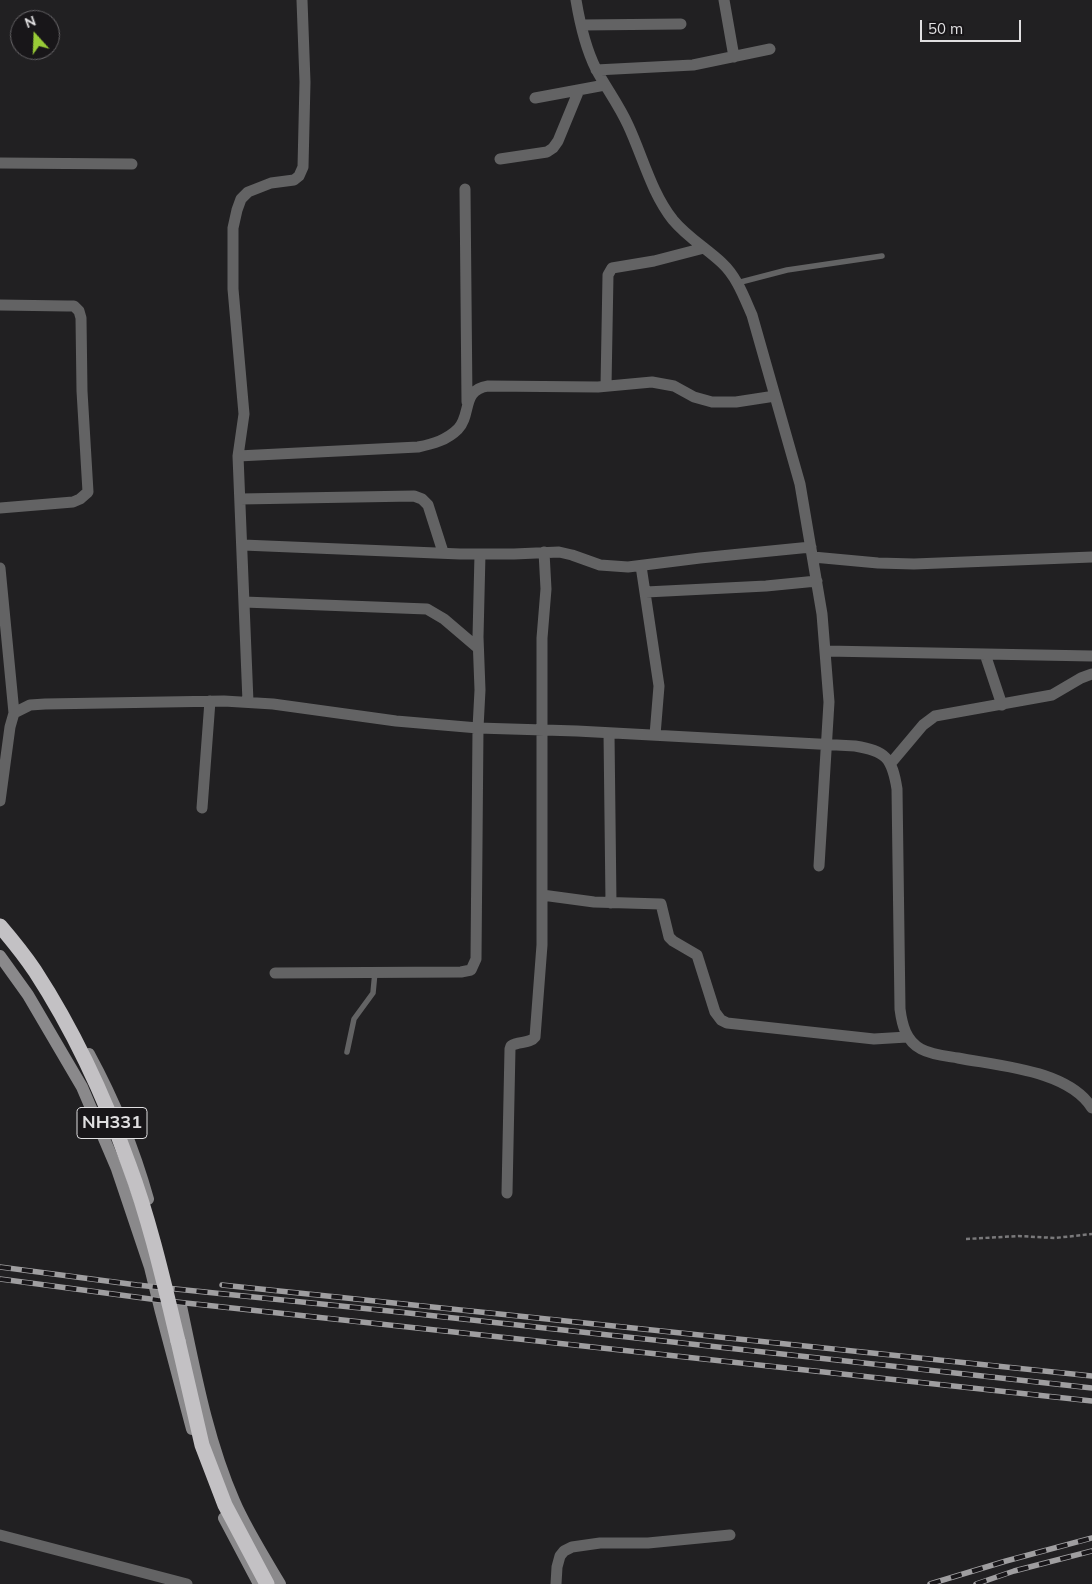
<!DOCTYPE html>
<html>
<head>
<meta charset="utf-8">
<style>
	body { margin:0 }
	#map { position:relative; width:1092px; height:1584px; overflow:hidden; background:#212022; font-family:Mulish,sans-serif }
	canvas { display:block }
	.north { position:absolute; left:10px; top:10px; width:50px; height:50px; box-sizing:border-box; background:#181619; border:1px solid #686669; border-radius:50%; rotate:340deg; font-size:14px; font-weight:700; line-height:20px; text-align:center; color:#e0dfe1 }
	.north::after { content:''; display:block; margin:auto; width:18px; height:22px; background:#98cb37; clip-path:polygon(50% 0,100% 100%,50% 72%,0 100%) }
	.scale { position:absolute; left:920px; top:20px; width:101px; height:22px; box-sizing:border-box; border:2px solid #e0dfe1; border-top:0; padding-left:6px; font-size:15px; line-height:18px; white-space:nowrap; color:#e0dfe1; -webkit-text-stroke:4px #181619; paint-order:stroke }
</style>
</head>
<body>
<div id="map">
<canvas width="1092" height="1584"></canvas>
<div class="north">N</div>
<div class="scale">50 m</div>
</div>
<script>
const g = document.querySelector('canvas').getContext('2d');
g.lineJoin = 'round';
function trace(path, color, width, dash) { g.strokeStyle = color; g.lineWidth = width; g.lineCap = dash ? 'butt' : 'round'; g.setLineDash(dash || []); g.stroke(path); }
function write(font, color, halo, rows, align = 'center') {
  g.font = font + ' Mulish,sans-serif'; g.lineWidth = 4.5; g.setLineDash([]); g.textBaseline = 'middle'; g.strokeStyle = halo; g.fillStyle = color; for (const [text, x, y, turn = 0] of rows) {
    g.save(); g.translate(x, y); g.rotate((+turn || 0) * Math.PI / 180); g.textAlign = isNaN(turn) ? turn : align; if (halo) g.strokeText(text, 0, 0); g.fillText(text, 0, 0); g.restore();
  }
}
const path = new Path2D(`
	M966,1239L1018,1236L1055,1238L1092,1234`);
const lane = new Path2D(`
	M737,283L787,270L882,256
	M347,1052L354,1019L373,993L375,972`);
const street = new Path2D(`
	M576,0C580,24 585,47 596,69C606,88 619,105 628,125C643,157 651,192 673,220C687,237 706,248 722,263C737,277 744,297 752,315L800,484L822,614L829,702L819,866
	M724,0L734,57
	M581,25L681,24
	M596,70L693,65L770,49
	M535,98L605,85
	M500,159L547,152L553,148L558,141L579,90
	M0,163L132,164
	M465,189L467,402
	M0,305L67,306H74L79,311L81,318L82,391L88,492L80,499L73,502L0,508
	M606,386L608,275L612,268L654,261L704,248
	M238,456L418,447C433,444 447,440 458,429C472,414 461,390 488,386L598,387L652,382L674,386L694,397L712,402H736L775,396
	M240,499L414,496L422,499L428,505L443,552
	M243,545L460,554H514L559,552L572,555L600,565L628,567L700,558L811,547
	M813,557L878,563L914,564L1092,557
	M641,566L659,686L655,735
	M0,568L14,713
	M646,592L766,586L817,581
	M244,602L427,609L444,619L478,648
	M826,651L1092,656
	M985,654L1002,705
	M248,702L238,456L244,414L233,289V228L237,210L241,199L248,192L271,183L294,180L299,176L303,167L305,82L302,0
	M609,733L611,903
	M891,763L923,725L935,716L1052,695L1081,678L1092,674
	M0,801L10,727L14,713L30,705L45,704L224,701L273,704L396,721L478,728L577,731L855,746C886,751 892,758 897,789L900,1009C902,1025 906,1041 921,1049C932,1055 946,1056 958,1058C999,1066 1068,1070 1092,1108
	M202,808L210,701
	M542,895L594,902L661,904L669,937L673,941L697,955L715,1012L721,1020L727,1023L874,1039L907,1037
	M275,973L461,972L471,970L476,959L478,728L480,690L478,637L480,554
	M507,1193L510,1049L511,1046C518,1041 530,1044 535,1037L542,945V638L546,589L544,552
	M0,1535L187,1584
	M556,1584L557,1567L560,1556L564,1551L572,1547L600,1543H648L730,1535`);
const secondary = new Path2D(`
	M0,956L28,995L82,1087L117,1169L150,1267L161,1312
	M89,1054C114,1100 134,1149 148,1199
	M192,1429L161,1312L181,1306C195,1372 207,1439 234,1501C245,1527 265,1559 280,1584
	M224,1518L259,1584`);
const highway = new Path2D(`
	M178,1341L202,1445L225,1505L267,1584`);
const rail = new Path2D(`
	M0,1267L137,1285L399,1312L1092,1388
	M0,1279L158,1300L1092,1401
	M222,1285L1092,1376
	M930,1584L1006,1561L1092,1538
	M976,1584L1014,1571L1092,1551`);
const highwayBridge = new Path2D(`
	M0,926C12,940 24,955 35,971C74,1031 105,1098 129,1165C150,1221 164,1283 178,1341`);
const shields = [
	[112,1123,70]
];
const shieldNames = [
	["NH331",112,1123]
];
trace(path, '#7a797b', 2.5, [4, 2.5]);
trace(lane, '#636364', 5.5);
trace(street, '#636364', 11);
trace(secondary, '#8a898b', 12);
trace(highway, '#c3c1c4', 15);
trace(rail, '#9f9ea0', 5.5);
trace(rail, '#181619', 4, [11]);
trace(highwayBridge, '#c3c1c4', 15);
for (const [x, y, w] of shields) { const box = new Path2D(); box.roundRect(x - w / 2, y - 15.5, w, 31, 4); g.fillStyle = '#181619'; g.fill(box); trace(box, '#e0dfe1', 1); }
write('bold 18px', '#e0dfe1', null, shieldNames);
</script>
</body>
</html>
